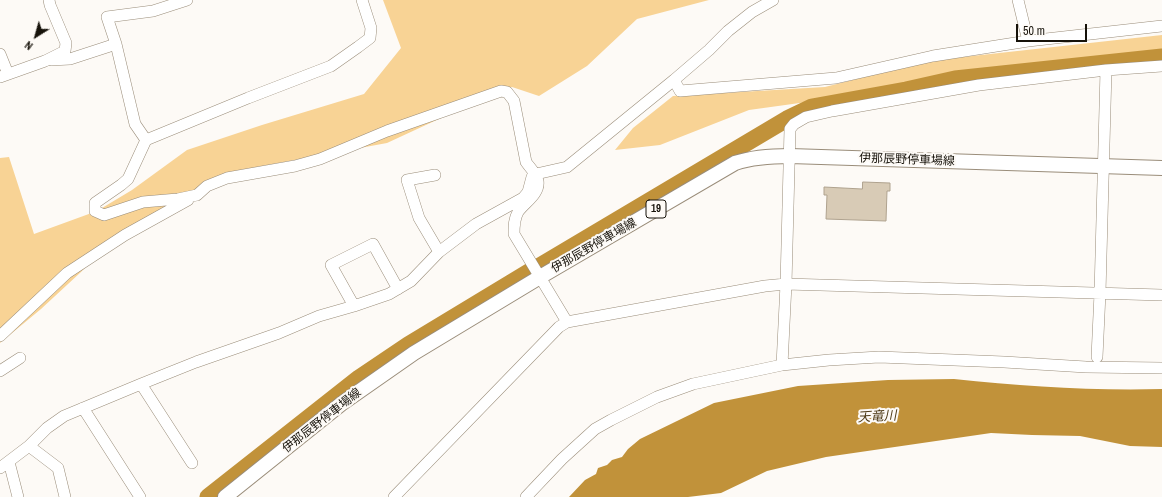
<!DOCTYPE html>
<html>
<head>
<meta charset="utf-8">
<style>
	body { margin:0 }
	#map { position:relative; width:1162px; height:497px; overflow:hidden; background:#fdfaf6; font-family:"Archivo Narrow",sans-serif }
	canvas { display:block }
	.north { position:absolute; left:16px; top:16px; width:40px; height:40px; -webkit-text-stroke:3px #fdfaf6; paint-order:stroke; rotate:217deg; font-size:11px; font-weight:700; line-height:16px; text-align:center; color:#16120a }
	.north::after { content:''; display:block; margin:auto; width:14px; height:18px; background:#16120a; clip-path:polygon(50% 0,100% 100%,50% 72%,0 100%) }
	.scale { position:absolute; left:1016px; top:24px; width:71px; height:18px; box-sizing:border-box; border:2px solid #16120a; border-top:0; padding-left:5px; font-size:12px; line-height:14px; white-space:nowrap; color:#16120a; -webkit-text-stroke:3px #fdfaf6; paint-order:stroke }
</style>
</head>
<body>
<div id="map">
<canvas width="1162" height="497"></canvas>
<div class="north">N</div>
<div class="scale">50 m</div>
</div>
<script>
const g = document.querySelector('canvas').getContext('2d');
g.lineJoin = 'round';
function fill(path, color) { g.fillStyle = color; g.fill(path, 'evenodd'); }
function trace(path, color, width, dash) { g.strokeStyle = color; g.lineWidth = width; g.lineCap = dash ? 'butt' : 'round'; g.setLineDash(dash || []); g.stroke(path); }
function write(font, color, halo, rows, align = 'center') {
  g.font = font + ' "Archivo Narrow","Noto Sans JP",sans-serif'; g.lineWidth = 4; g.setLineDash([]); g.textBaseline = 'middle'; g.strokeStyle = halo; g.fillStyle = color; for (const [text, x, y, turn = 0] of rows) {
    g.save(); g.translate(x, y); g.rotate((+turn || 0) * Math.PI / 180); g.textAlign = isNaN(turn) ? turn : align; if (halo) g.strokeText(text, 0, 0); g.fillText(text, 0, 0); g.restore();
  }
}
const green = new Path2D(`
	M383,0H709L637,19L587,66L539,96L512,87L482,99L387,143L257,167L114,238L81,272L41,309L0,343V158L9,157L34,234L97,211L132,190L187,150L262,125L364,94L401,48Z
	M1162,35V52L958,74L865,94L749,110L660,145L615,150L633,128L673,96L825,87L927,61Z`);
const water = new Path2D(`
	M954,379C1023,386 1092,391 1162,389V447L1130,446L1080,436L1032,435L991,433L826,457L767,471L721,493L688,497H569L585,480L596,474L598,468L607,465L612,460L622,457L628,449L640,439L714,403L798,386L888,380Z`);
const river = new Path2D(`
	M538,267L787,119L812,107L906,90L955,79L1162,57
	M208,497L359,378L408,345L532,270`);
const building = new Path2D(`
	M863,182L890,183V191H887L886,221L826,219L827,195H824V187L862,189Z`);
const minor = new Path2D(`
	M362,0L371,28L370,38L358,47L331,66L248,98L146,140L128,179L121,185L95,203V211L104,215L143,202L178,199L197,195L207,186L227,178L295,166L320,159L387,131L501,91L507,92L514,101L526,162C530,168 536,173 538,181C540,194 524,203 518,212C514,219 514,226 514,234L567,322
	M1018,0L1028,41
	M0,54L8,74
	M51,60L70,59L116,44
	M0,77L45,61L65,51L66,43L50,5L49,0
	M674,80L680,91L836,78L933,56L1028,41L1162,26
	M146,140L135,124L116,44L107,17L153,11L187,0
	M435,175L407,180L419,218L439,252
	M354,306L331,265L373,244L398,289
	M0,336L67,273L125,235L188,200
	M1097,357L1100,293L1106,70
	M782,365L786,284L790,129L794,124L806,117L832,111L979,85L1106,70L1162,66
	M0,371L20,358
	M141,384L192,463
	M83,408L140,497
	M29,446L58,468L65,497
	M9,462L18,497
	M0,468L29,446L47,428L64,416L141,384L196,362L279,333L319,316L354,306L389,294L411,281L439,252L476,224L523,198L528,192L532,177L536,174L567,167L674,80L709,50L728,31L752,12L773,0
	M394,497L559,327L567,322L765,286L786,284L1162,295
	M526,497L562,459L595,429L611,420L657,397L693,384L782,365L829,360L879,357L1004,362L1086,367L1162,368`);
const major = new Path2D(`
	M225,497L341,404L414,353L540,277L735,163C753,157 771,156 790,156L1162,168`);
const shields = [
	[656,209,20]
];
const shieldNames = [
	["19",656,209]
];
const streetNames = [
	["伊那辰野停車場線",907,160,2],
	["伊那辰野停車場線",594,246,-30],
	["伊那辰野停車場線",322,421,-38]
];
const waterNames = [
	["天竜川",877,417,-3]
];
fill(green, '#f8d395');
fill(water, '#c1923a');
trace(river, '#c1923a', 17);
fill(building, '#d8cbb6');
trace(building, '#afa28e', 1);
trace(minor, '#9a8d7a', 12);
trace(major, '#9a8d7a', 16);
trace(minor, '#fff', 11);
trace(major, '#fff', 14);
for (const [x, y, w] of shields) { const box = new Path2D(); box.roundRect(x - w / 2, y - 9, w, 18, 3); g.fillStyle = '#fdfaf6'; g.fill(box); trace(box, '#16120a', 1); }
write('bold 11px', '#16120a', null, shieldNames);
write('12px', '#16120a', '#fdfaf6', streetNames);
write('italic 13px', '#4e3a16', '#fdfaf6', waterNames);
</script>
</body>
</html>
